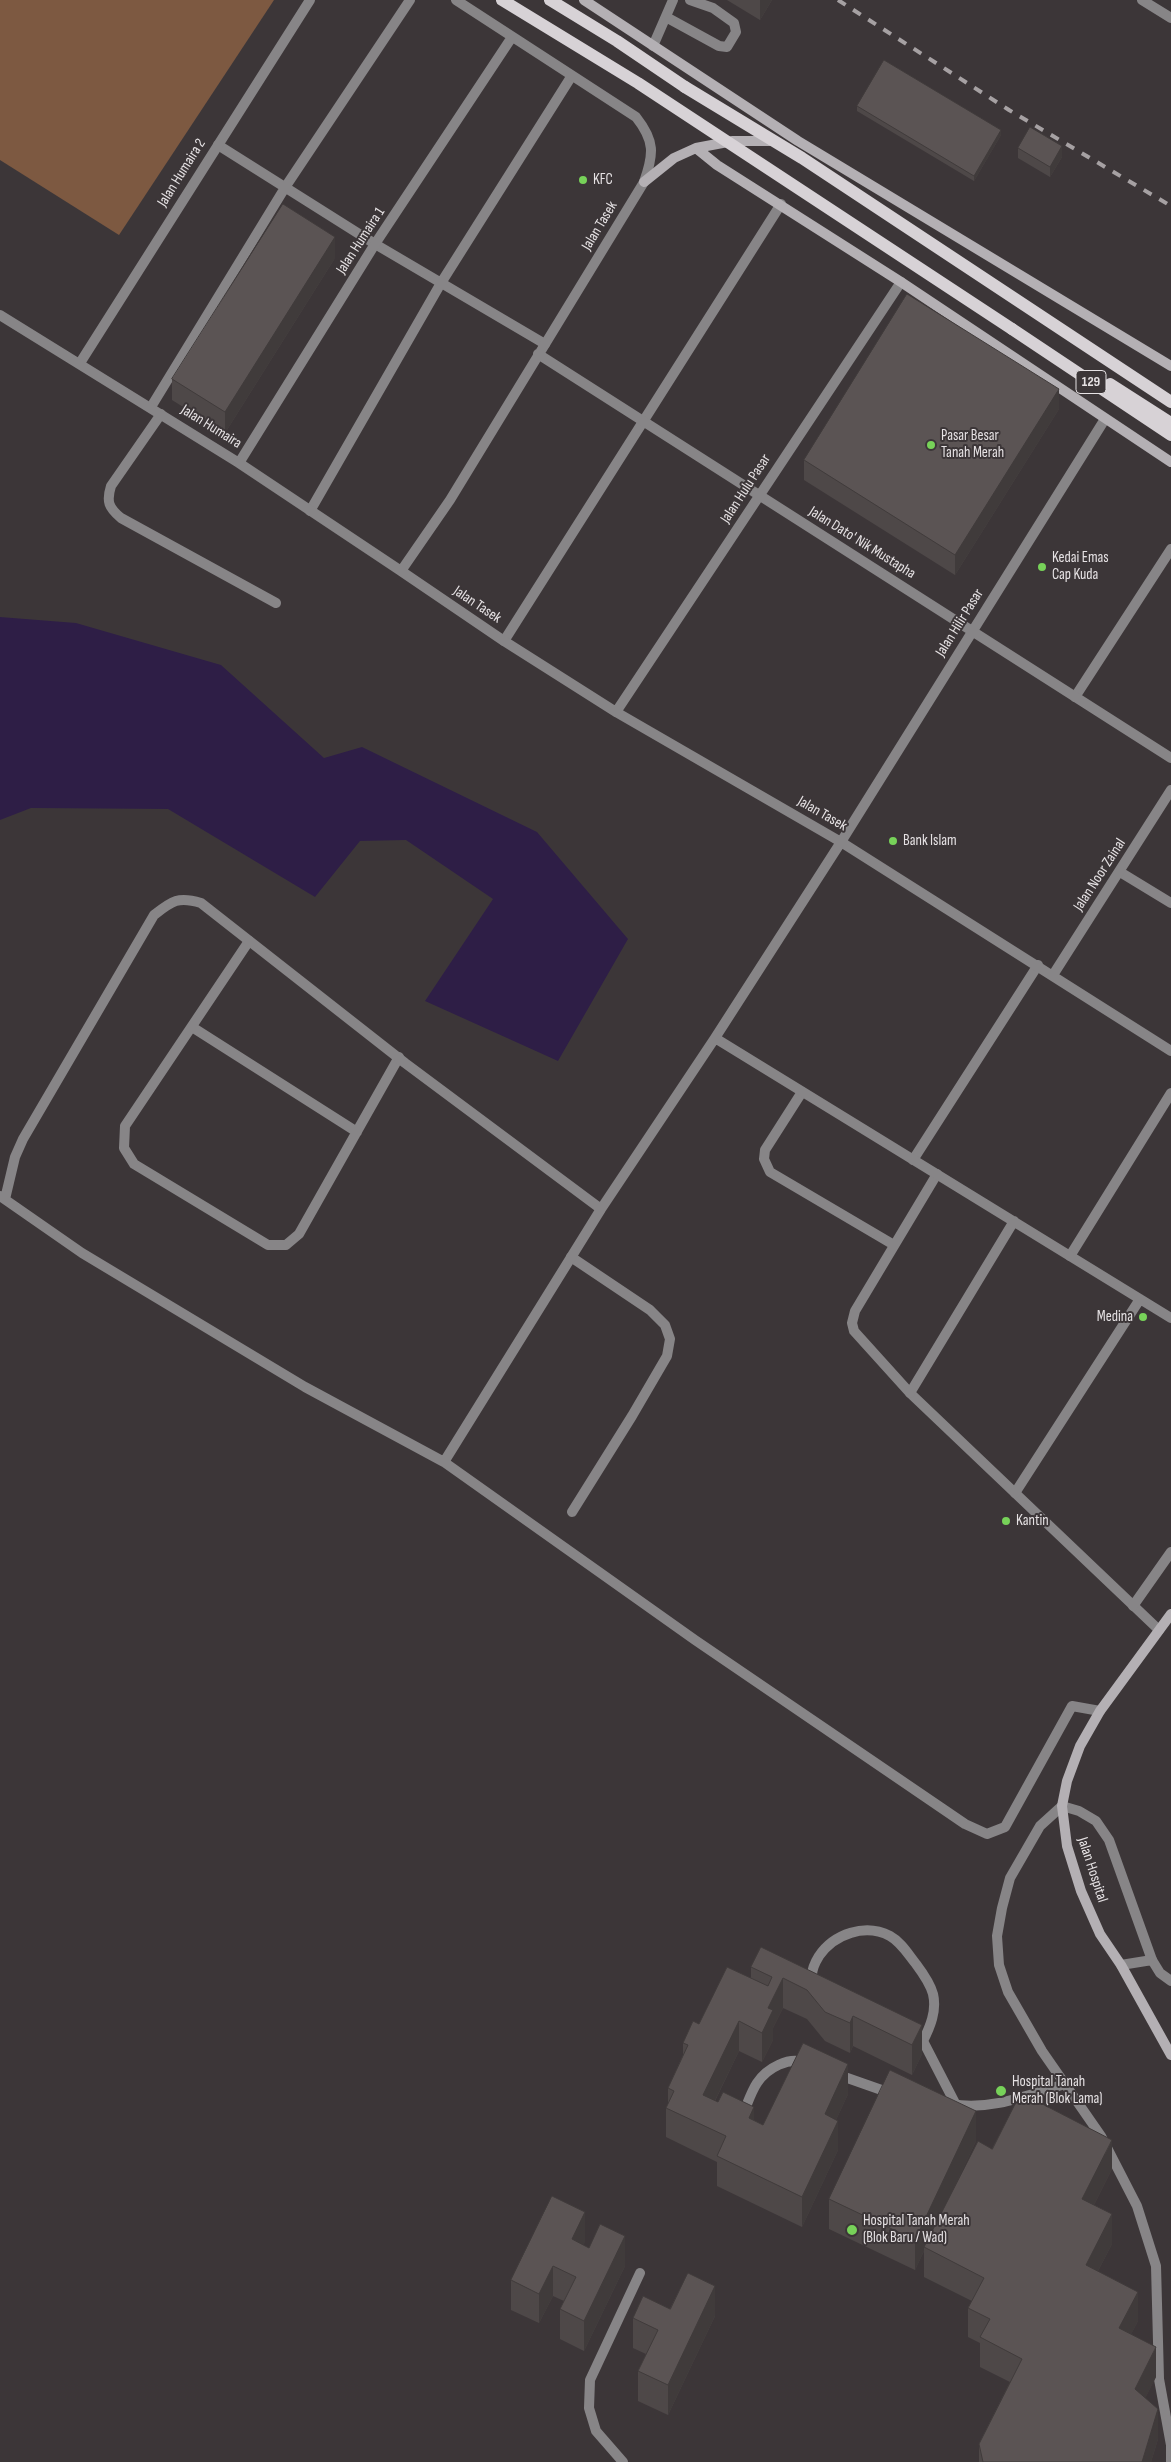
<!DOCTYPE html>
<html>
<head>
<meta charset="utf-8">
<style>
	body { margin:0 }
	canvas { display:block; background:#3c3638 }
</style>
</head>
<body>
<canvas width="1171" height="2462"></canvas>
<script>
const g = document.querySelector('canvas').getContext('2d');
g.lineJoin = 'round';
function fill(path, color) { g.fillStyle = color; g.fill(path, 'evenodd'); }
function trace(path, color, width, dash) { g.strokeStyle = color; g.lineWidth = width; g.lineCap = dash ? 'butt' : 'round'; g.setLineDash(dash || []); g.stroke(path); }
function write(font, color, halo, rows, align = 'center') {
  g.font = font + ' "Sofia Sans Condensed",sans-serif'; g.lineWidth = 4; g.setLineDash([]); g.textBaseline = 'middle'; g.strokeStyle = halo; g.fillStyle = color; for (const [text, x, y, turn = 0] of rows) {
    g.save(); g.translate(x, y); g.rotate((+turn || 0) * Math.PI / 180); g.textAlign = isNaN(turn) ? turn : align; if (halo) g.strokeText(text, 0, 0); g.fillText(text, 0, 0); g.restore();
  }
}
const green = new Path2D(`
	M0,0H274L119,235L0,160Z`);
const water = new Path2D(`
	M0,617L76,623L221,665L324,758L362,747L537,832L628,939L558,1061L425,1001L493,899L406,840L360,841L315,897L168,809L31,808L0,820Z`);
const lane = new Path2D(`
	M666,17L719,46L727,47L736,32L734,23L713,8L690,0
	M653,46L673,0
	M218,145L375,244L545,344
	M151,407L286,186L410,0
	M161,414L111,486C106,502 109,508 121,518L276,603
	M310,511L441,283L571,77
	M504,641L781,204
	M1075,697L1171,549
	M1120,872L1171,903
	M249,941L125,1126L124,1148L134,1164L268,1245H286L299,1234L399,1057
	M192,1027L357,1132
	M802,1092L765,1150L764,1159L770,1172L894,1245
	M913,1160L1038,965
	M937,1174L855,1311L852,1323L854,1331L910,1393L1159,1630
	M1070,1256L1171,1093
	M571,1257L650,1310L665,1325L670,1339L667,1356L632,1416L572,1512
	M1062,1806L1079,1811L1096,1821L1109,1840L1152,1960
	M814,1984C809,1975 814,1964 819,1956C834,1934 865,1923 890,1936C901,1942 908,1954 916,1964C922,1972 930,1983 933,1994C937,2011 930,2027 923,2041L956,2105
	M836,2074L893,2094
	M951,2104C991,2111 1028,2095 1065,2084
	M742,2116C747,2105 751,2092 757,2083C767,2068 789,2056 806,2063`);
const street = new Path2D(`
	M456,0L636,117C655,141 654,154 644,182L450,500L401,571L504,641L616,712L841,842L1171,1051
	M1142,0L1171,18
	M0,315L239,463L401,571
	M538,354L1171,758
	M80,363L310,0
	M239,463L375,244L512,37
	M616,712L901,282
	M1053,975L1171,790
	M715,1038L1171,1318
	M0,1196L82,1253L305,1387L444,1462L695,1640L965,1824L987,1834L1005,1827L1072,1706L1100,1711
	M5,1199L15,1157L23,1139L154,915C172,901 178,896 201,903L405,1063L601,1209
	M910,1393L1014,1221
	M444,1462L601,1209L715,1038L841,842L1105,419
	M1015,1493L1140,1299
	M1133,1606L1171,1552
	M1062,1806L1040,1826L1010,1878L1002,1908L997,1936L999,1965L1008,1992L1042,2051L1101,2136L1137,2206L1156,2266L1159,2379L1171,2445V2462
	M1121,1965L1152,1960L1160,1973L1171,1981
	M623,2462L596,2431L589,2408L590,2380L640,2273`);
const secondary = new Path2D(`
	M584,0L798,141L1171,366
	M696,148L733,141H775
	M644,182L674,158L696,148L717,165L901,282L1171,462
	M1171,1614L1100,1711L1080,1746L1067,1781L1062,1806L1067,1846L1081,1891L1100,1934L1121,1965L1171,2055`);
const primary = new Path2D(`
	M550,0L617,41L685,87
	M1012,329L1171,435
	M1110,384L1171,423`);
const rail = new Path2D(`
	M838,0L1009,110L1171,206`);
const primaryBridge = new Path2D(`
	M502,0L638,83L1012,329
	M685,87L802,158L1171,402`);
const wall = new Path2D(`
	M727,0H772L760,20Z
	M857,106L1001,135L974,181L857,111Z
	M1018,148L1062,157L1050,177L1018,158Z
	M335,258L225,433L172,400V379Z
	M1059,409L955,575L804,480V460Z
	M751,1967L922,2025V2054L912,2075L853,2046L850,2053L825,2041L807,2019L783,2008L773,2028V2040L762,2062L739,2051L715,2101L763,2125L848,2094L836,2120L838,2150L802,2227L717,2186V2162L666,2137V2108L668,2104V2088L683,2055V2043L699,2024L751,1978Z
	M976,2141L952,2192L992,2149L1112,2169L1094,2205L1112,2244L1098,2271L1138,2321L1131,2334L1156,2377L1145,2398L1158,2439L1151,2462H979V2444L1010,2382L980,2367V2343L968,2337V2308L972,2301L924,2277V2251L915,2270L829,2229V2199Z
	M585,2242L583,2245L625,2266L584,2351L560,2339V2309L564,2301L553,2296L539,2323L511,2310V2280Z
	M670,2309L715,2316L668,2415L638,2401V2371L646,2354L633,2348V2318Z`);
const shadedWall = new Path2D(`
	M760,0H772L760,20Z
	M1001,130V135L974,181V176Z
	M1062,146V157L1050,177V167Z
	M335,237V258L225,433V412Z
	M1059,389V409L955,575V555Z
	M783,1978V2008L773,2028V2040L762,2062V2033L768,2008Z
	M853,2016V2046L850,2053V2023Z
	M739,2021V2051L703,2125V2095Z
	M922,2025V2054L912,2075V2045Z
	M848,2064V2094L825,2144V2114Z
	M754,2107V2137L749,2118Z
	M976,2111V2141L926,2248L924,2247V2251L915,2270V2240Z
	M838,2121V2150L802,2227V2197Z
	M1112,2140V2169L1082,2229V2199Z
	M585,2212V2242L572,2269V2239Z
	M1112,2214V2244L1086,2294V2265Z
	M625,2236V2266L584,2351V2321Z
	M553,2266V2296L539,2323V2294Z
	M715,2286V2316L668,2415V2385Z
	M1138,2292V2321L1119,2358V2328Z
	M1156,2347V2377L1135,2419V2389Z
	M1158,2409V2439L1151,2462H1142Z`);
const building = new Path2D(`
	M884,60L1001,130L974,176L857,106Z
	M1030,127L1062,146L1050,167L1018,148Z
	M283,204L335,237L225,412L172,379Z
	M907,294L1059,389L955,555L804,460Z
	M761,1947L922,2025L912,2045L853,2016L850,2023L825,2012L807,1990L783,1978L768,2008L773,2010L762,2033L739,2021L703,2095L718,2102L723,2092L754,2107L749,2118L763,2125L803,2043L848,2064L825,2114L838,2121L802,2197L717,2156L726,2136L666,2108L674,2091L668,2088L688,2045L683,2043L693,2021L699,2024L727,1967L768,1986L772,1977L751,1967Z
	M890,2070L976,2111L915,2240L829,2199Z
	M1021,2093L1112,2140L1082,2199L1112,2214L1086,2265L1138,2292L1119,2328L1156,2347L1135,2389L1158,2409L1142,2462H983L979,2444L1022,2359L980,2337L990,2319L968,2308L984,2278L924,2247L978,2141L992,2149Z
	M552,2196L585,2212L572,2239L589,2248L600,2224L625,2236L584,2321L560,2309L576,2277L553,2266L539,2294L511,2280Z
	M688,2273L715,2286L668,2385L638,2371L658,2330L633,2318L643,2296L670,2309Z`);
const markers = [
	[583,180,5,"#77d259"],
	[931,445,5,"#77d259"],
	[1042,567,5,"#77d259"],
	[893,841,5,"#77d259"],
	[1143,1317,5,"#77d259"],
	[1006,1521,5,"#77d259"],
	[1001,2091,6,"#77d259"],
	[852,2230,6,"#77d259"]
];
const shields = [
	[1091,382,30]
];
const shieldNames = [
	["129",1091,382]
];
const streetNames = [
	["Jalan Humaira 2",182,173,-58],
	["Jalan Tasek",600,226,-59],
	["Jalan Humaira 1",361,241,-57],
	["Jalan Humaira",211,427,32],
	["Jalan Hulu Pasar",746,489,-57],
	["Jalan Dato' Nik Mustapha",862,543,32],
	["Jalan Tasek",477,605,34],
	["Jalan Hilir Pasar",960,623,-58],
	["Jalan Tasek",822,814,30],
	["Jalan Noor Zainal",1100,875,-57],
	["Jalan Hospital",1092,1870,72]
];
const poiNames = [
	["KFC",593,180],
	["Pasar Besar",941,436],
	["Tanah Merah",941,453],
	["Kedai Emas",1052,558],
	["Cap Kuda",1052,575],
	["Bank Islam",903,841],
	["Medina",1133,1317,"right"],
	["Kantin",1016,1521],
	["Hospital Tanah",1012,2082],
	["Merah (Blok Lama)",1012,2099],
	["Hospital Tanah Merah",863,2221],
	["(Blok Baru / Wad)",863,2238]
];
fill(green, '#7d5941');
fill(water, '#2e1e46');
trace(lane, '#878587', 10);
trace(street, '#878587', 10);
trace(secondary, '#b4b0b4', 10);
trace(primary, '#d7d2d6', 12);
trace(rail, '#a6a1a3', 4, [9, 9]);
trace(primaryBridge, '#d7d2d6', 12);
fill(wall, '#4e4848');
fill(shadedWall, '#403b3b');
fill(building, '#5b5454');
trace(building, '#403b3b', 1);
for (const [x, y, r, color] of markers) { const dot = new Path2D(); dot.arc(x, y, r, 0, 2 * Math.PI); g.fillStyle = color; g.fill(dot); trace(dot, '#3c3638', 2); }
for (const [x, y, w] of shields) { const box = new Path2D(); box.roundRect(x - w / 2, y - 11.5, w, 23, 4); g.fillStyle = '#3c3638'; g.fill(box); trace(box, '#e6e2e4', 1); }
write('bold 14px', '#e6e2e4', null, shieldNames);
write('15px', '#e6e2e4', '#3c3638', streetNames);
write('15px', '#e6e2e4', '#3c3638', poiNames, 'left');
</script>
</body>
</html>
